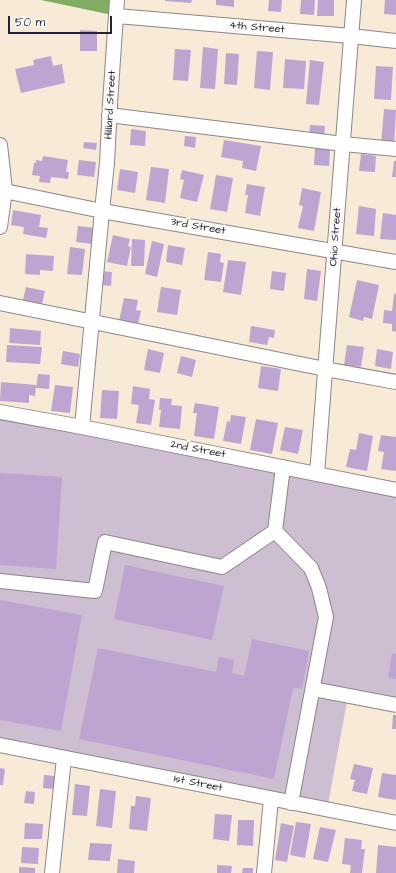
<!DOCTYPE html>
<html>
<head>
<meta charset="utf-8">
<style>
	body { margin:0 }
	#map { position:relative; width:396px; height:873px; overflow:hidden; background:#f7ead6; font-family:"Architects Daughter",sans-serif }
	canvas { display:block }
	.scale { position:absolute; left:8px; top:16px; width:104px; height:18px; box-sizing:border-box; border:2px solid #22223b; border-top:0; padding-left:5px; font-size:12px; line-height:14px; white-space:nowrap; color:#22223b; -webkit-text-stroke:3px #fdfcf7; paint-order:stroke }
</style>
</head>
<body>
<div id="map">
<canvas width="396" height="873"></canvas>
<div class="scale">50 m</div>
</div>
<script>
const g = document.querySelector('canvas').getContext('2d');
g.lineJoin = 'round';
function fill(path, color) { g.fillStyle = color; g.fill(path, 'evenodd'); }
function trace(path, color, width, dash) { g.strokeStyle = color; g.lineWidth = width; g.lineCap = dash ? 'butt' : 'round'; g.setLineDash(dash || []); g.stroke(path); }
function write(font, color, halo, rows, align = 'center') {
  g.font = font + ' "Architects Daughter",sans-serif'; g.lineWidth = 4; g.setLineDash([]); g.textBaseline = 'middle'; g.strokeStyle = halo; g.fillStyle = color; for (const [text, x, y, turn = 0] of rows) {
    g.save(); g.translate(x, y); g.rotate((+turn || 0) * Math.PI / 180); g.textAlign = isNaN(turn) ? turn : align; if (halo) g.strokeText(text, 0, 0); g.fillText(text, 0, 0); g.restore();
  }
}
const industrial = new Path2D(`
	M0,412L396,490V705L348,696L327,810L0,745Z`);
const forest = new Path2D(`
	M41,0H117V16Z`);
const building = new Path2D(`
	M165,0H192L191,3L165,1Z
	M216,0H234V7L216,5Z
	M269,0H282L281,12L268,11Z
	M301,0H315L314,15L300,14Z
	M318,0H334V16H317Z
	M385,0H396V15L384,14Z
	M80,30L97,31V51H80Z
	M203,47L218,49L215,89L200,88Z
	M175,49L191,50L188,81L173,80Z
	M257,51L273,52L270,90L254,88Z
	M226,53L239,54L237,85L224,84Z
	M51,56L53,66L62,64L65,83L21,93L15,69L34,65L33,60Z
	M285,59L306,61L304,89L283,88Z
	M310,60L324,62L319,105L306,104Z
	M376,66L393,67L391,100L374,99Z
	M384,109L396,110L394,145L381,144Z
	M310,125L325,126L324,137L309,136Z
	M131,129L146,131L145,146L130,145Z
	M185,136L196,137L195,148L184,146Z
	M224,140L261,146L256,171L242,168L243,161L221,157Z
	M84,142L97,143L96,150L83,148Z
	M315,148L330,150L329,166L314,165Z
	M361,154L376,156L375,172L359,171Z
	M43,156L68,160L66,172H69L68,179L51,177L50,183L39,182L40,176L32,175L34,163H36V160L42,161Z
	M79,160L96,162L94,177L77,175Z
	M394,161H396V177H392Z
	M151,167L169,169L165,203L146,200Z
	M120,169L138,172L135,193L117,190Z
	M182,170L204,175L197,202L180,198L184,180L180,179Z
	M216,175L233,178L227,212L210,209Z
	M247,184L265,187L260,216L245,213L248,195H245Z
	M302,188L321,192L314,231L298,228L303,206L299,205Z
	M359,206L376,209L374,236L356,234Z
	M13,210L41,215L39,227L48,228L46,238L23,234L24,227L11,225Z
	M383,213L396,215V240L380,239Z
	M78,226L95,228L92,244L76,242Z
	M113,235L130,239L128,246L131,247L127,266L107,262Z
	M132,239L145,240L144,266H131Z
	M152,241L164,244L157,277L145,274Z
	M168,245L185,248L182,265L166,262Z
	M70,247L85,249L82,275L67,274Z
	M208,252L221,254L220,262L224,263L221,282L204,280Z
	M26,254L54,256L53,271L40,270V275L25,274Z
	M228,260L246,262L241,295L223,292Z
	M307,269L321,271L317,301L304,299Z
	M101,271L112,272L111,286L100,285Z
	M272,271L286,273L284,291L270,289Z
	M357,280L379,285L372,319L364,317L363,321L349,317Z
	M26,287L45,291L41,308L22,304Z
	M161,287L181,290L177,315L157,312Z
	M394,294H396V332L392,331V324L383,323L384,310L392,311Z
	M124,298L138,300L136,310L141,311L138,324L119,321Z
	M251,326L275,330L274,338L269,337L267,345L249,342Z
	M10,328L41,331L40,345L9,343Z
	M7,345L42,347L40,364L6,362Z
	M347,345L364,347L361,367L344,365Z
	M148,349L164,353L160,373L144,370Z
	M377,349L393,352L391,369L375,366Z
	M63,351L80,354L78,367L61,364Z
	M181,356L196,360L192,377L177,373Z
	M261,366L281,369L278,391L258,388Z
	M38,374L50,375L49,389L36,388Z
	M1,382L36,385L35,396L29,395V403L0,401Z
	M55,385L73,387L70,413L51,411Z
	M133,386L150,389L149,399L155,400L151,425L136,423L139,405L131,404Z
	M102,390L119,391L117,419L100,418Z
	M160,398L172,399L171,405L182,406L180,429L159,427L161,410H159Z
	M195,403L219,407L214,439L194,436L197,413H193Z
	M231,415L246,417L241,444L223,441L227,421L230,422Z
	M256,419L278,423L272,454L250,450Z
	M285,427L303,430L298,454L280,450Z
	M359,433L373,436L367,471L346,467L350,449L356,450Z
	M381,435L396,437V471L381,469L384,452L378,451Z
	M0,473L62,477L56,569L0,565Z
	M125,565L224,586L212,640L114,619Z
	M0,600L82,615L61,731L0,720Z
	M252,639L309,651L302,689L293,688L274,779L79,739L98,648L216,672L219,657L234,660L232,673L244,676Z
	M392,653L396,654V679L388,678Z
	M393,715H396V729H392Z
	M354,764L373,768L367,794L352,791L355,780L350,779Z
	M0,768L5,769L3,785H0Z
	M382,773L396,775V800L378,797Z
	M44,775L55,776L54,789L43,788Z
	M75,784L90,786L87,816L72,815Z
	M100,789L116,791L112,828L96,826Z
	M26,791L35,792L34,804L24,803Z
	M136,796L151,798L147,831L129,829L131,806H135Z
	M215,814L232,815L229,841L213,839Z
	M238,820H254L253,846L237,845Z
	M296,822L311,824L305,858L290,855Z
	M25,823L43,824L42,839H24Z
	M281,823L294,826L287,862L275,860Z
	M320,827L336,830L328,862L313,859Z
	M345,838L362,840L361,849H365L362,873H350L351,865L342,864Z
	M90,843L112,844L110,861L88,860Z
	M378,845L396,847V873H376Z
	M22,847L39,848L38,864L21,863Z
	M118,859L135,861L134,873H117Z
	M217,865L232,866L231,873H217Z
	M19,867L35,868V873H19Z
	M243,868H253V873H242Z`);
const minor = new Path2D(`
	M117,16L351,36L396,41
	M109,115L343,144L396,149
	M0,145L5,190L0,227
	M0,190L102,211L396,262
	M0,303L325,369L396,382
	M0,412L82,427L396,490
	M82,427L102,211L107,163L110,104L117,0
	M283,467L275,531L311,568L319,588L326,617L291,803
	M317,474L354,0
	M0,581L95,591L105,542L222,567L275,531
	M313,689L396,705
	M0,745L396,823
	M52,873L64,758
	M264,873L271,799`);
const streetNames = [
	["4th Street",257,28,5],
	["Hilliard Street",111,105,-87],
	["3rd Street",198,227,10],
	["Ohio Street",336,237,-86],
	["2nd Street",198,450,11],
	["1st Street",198,784,11]
];
fill(industrial, '#cdbed2');
fill(forest, '#81ac64');
fill(building, '#bea5d1');
trace(minor, '#8c8688', 16);
trace(minor, '#fff', 14);
write('11px', '#22223b', '#fdfcf7', streetNames);
</script>
</body>
</html>
